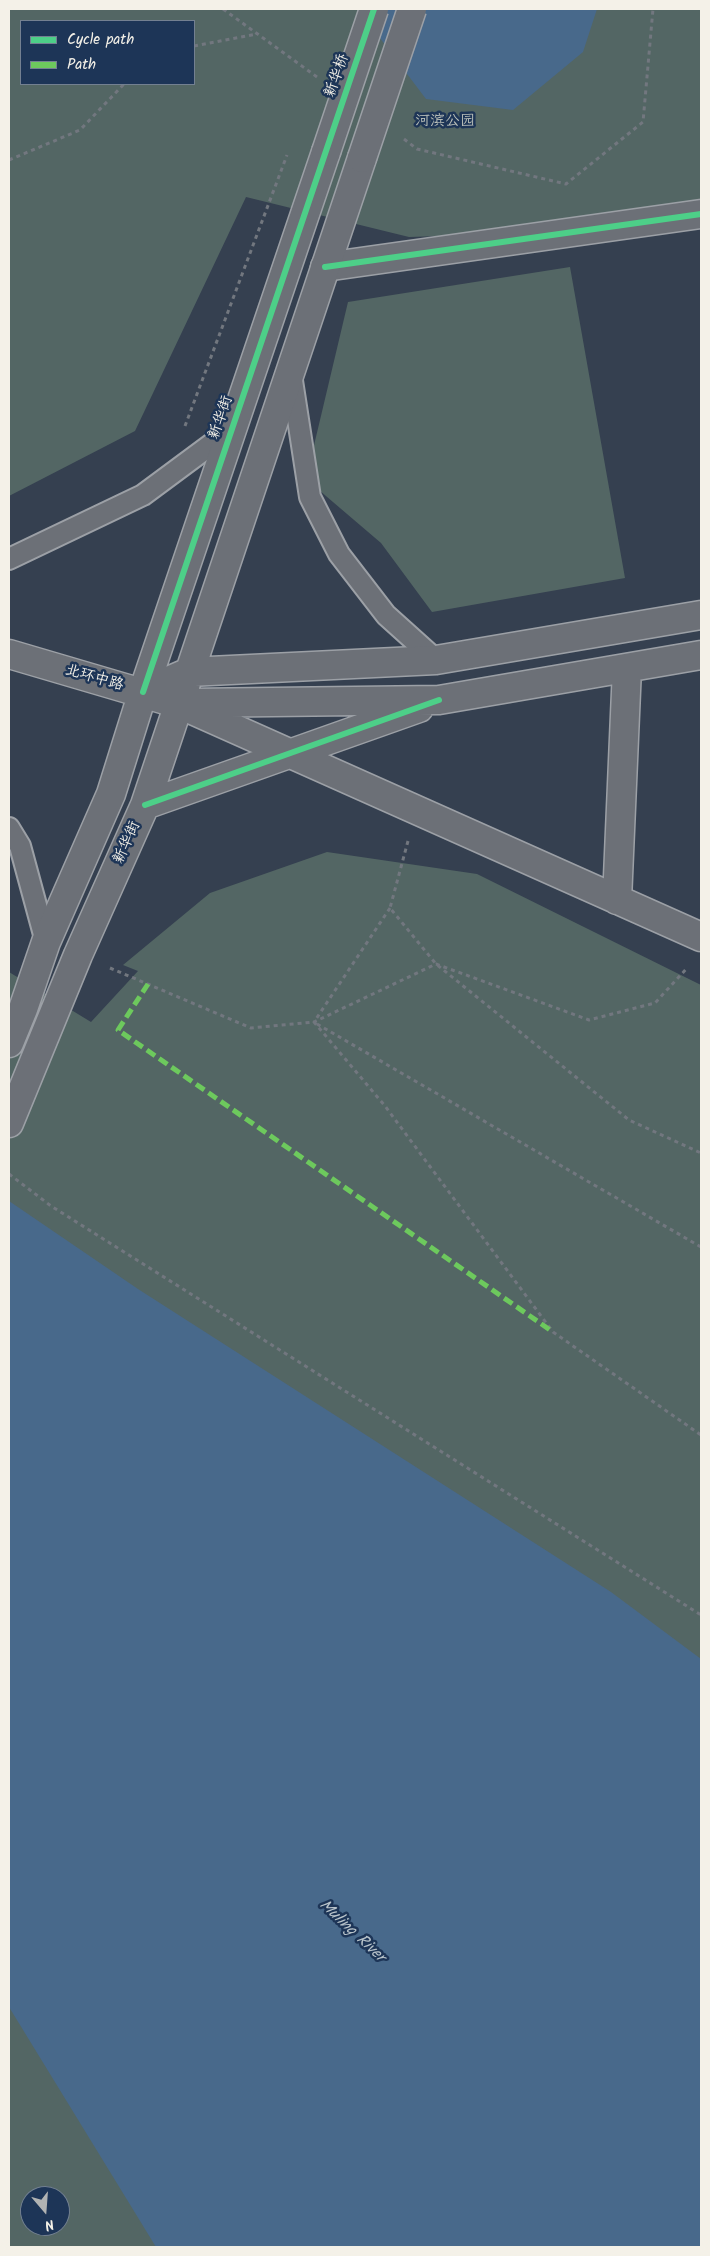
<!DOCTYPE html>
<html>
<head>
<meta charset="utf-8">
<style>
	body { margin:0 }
	#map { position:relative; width:710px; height:2256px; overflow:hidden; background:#354050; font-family:Kalam,sans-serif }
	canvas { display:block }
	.frame { position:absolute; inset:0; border:10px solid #f4f1e8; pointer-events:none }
	.legend { position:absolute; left:20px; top:20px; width:175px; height:65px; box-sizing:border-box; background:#1d3557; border:1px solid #738091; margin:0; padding:6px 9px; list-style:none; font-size:15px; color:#f4f1e8 }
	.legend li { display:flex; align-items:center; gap:10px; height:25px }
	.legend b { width:25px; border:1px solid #738091 }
	.north { position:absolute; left:20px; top:2186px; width:50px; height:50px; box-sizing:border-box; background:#1d3557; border:1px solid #738091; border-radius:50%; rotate:162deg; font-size:14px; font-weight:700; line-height:20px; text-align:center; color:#f4f1e8 }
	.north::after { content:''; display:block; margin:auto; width:18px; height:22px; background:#b1b3b3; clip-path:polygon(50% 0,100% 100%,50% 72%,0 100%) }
</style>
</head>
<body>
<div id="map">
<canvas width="710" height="2256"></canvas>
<div class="frame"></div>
<ul class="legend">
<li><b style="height:6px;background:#4dcf88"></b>Cycle path</li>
<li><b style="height:6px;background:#6dc95d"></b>Path</li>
</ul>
<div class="north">N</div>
</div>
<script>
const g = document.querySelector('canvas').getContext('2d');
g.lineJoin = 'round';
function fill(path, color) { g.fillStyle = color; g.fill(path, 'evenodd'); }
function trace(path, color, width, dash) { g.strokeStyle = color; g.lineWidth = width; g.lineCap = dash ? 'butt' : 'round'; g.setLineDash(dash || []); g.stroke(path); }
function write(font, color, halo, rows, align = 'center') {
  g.font = font + ' Kalam,"LXGW WenKai TC",sans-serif'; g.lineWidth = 5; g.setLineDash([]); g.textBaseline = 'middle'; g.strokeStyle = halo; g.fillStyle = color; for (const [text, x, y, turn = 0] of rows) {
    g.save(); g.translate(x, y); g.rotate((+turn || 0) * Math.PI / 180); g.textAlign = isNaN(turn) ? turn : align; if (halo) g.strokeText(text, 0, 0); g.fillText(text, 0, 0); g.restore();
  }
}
const green = new Path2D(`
	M9,9H701V228L409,237L246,197L135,431L9,496ZM21,21H194V84H21Z
	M570,267L625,578L432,612L381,543L306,479L348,302Z
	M327,852L477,874L701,985V2247H9V972L91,1022L138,971L123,965L210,893ZM30,2196H60V2226H30Z`);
const water = new Path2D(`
	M358,9H597L583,52L513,110L426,99Z
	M9,1201L138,1289L611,1592L701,1659V2247H156L9,2007Z`);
const path = new Path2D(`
	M223,9L317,77
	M194,46L257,34
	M404,139L417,149L566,184L643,122L653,9
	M9,160L80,130L124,84
	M185,426L287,155
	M408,841L390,908L436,964L629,1120L701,1153
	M390,908L314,1022L436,964L589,1020L655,1003L688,967
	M110,968L251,1028L314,1022L385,1106L553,1332L701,1435
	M317,1024L701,1247
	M9,1174L51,1206L701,1615`);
const lane = new Path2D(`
	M291,374L310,497L339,554L386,615L436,660
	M9,559L143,495L232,429
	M9,828L20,846L46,942`);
const street = new Path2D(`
	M325,267L701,214`);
const secondary = new Path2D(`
	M9,654L179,704L701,937
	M173,679L189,672L436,660L701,615
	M188,703L439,700L701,655
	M145,805L419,708
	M617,900L627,668
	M9,1043L23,1009L46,942L111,794L143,692L326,152
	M9,1123L78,955L145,805L362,158`);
const secondaryBridge = new Path2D(`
	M326,152L374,9
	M362,158L412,9`);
const quiet = new Path2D(`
	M148,984L118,1030L553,1332`);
const cycleway = new Path2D(`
	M325,267L701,214
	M143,692L374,9
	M145,805L439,700`);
const streetNames = [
	["新华桥",338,76,-71],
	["新华街",222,418,-71],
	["北环中路",94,679,16],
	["新华街",128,843,-66]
];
const parkNames = [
	["河滨公园",445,122]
];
const waterNames = [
	["Muling River",351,1932,43]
];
fill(green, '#536664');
fill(water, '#48698b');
trace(lane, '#9ca0a6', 24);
trace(street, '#9ca0a6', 31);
trace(secondary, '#9ca0a6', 31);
trace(path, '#72777f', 3, [4, 4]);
trace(lane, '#6c7077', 20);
trace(street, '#6c7077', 28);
trace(secondary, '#6c7077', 28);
trace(secondaryBridge, '#9ca0a6', 31, []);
trace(secondaryBridge, '#6c7077', 28);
trace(quiet, '#6dc95d', 5, [10, 5]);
trace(cycleway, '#4dcf88', 6);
write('15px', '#f4f1e8', '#1d3557', streetNames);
write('15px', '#bdc2bb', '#1d3557', parkNames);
write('italic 16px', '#b8c3ca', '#1d3557', waterNames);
</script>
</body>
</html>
